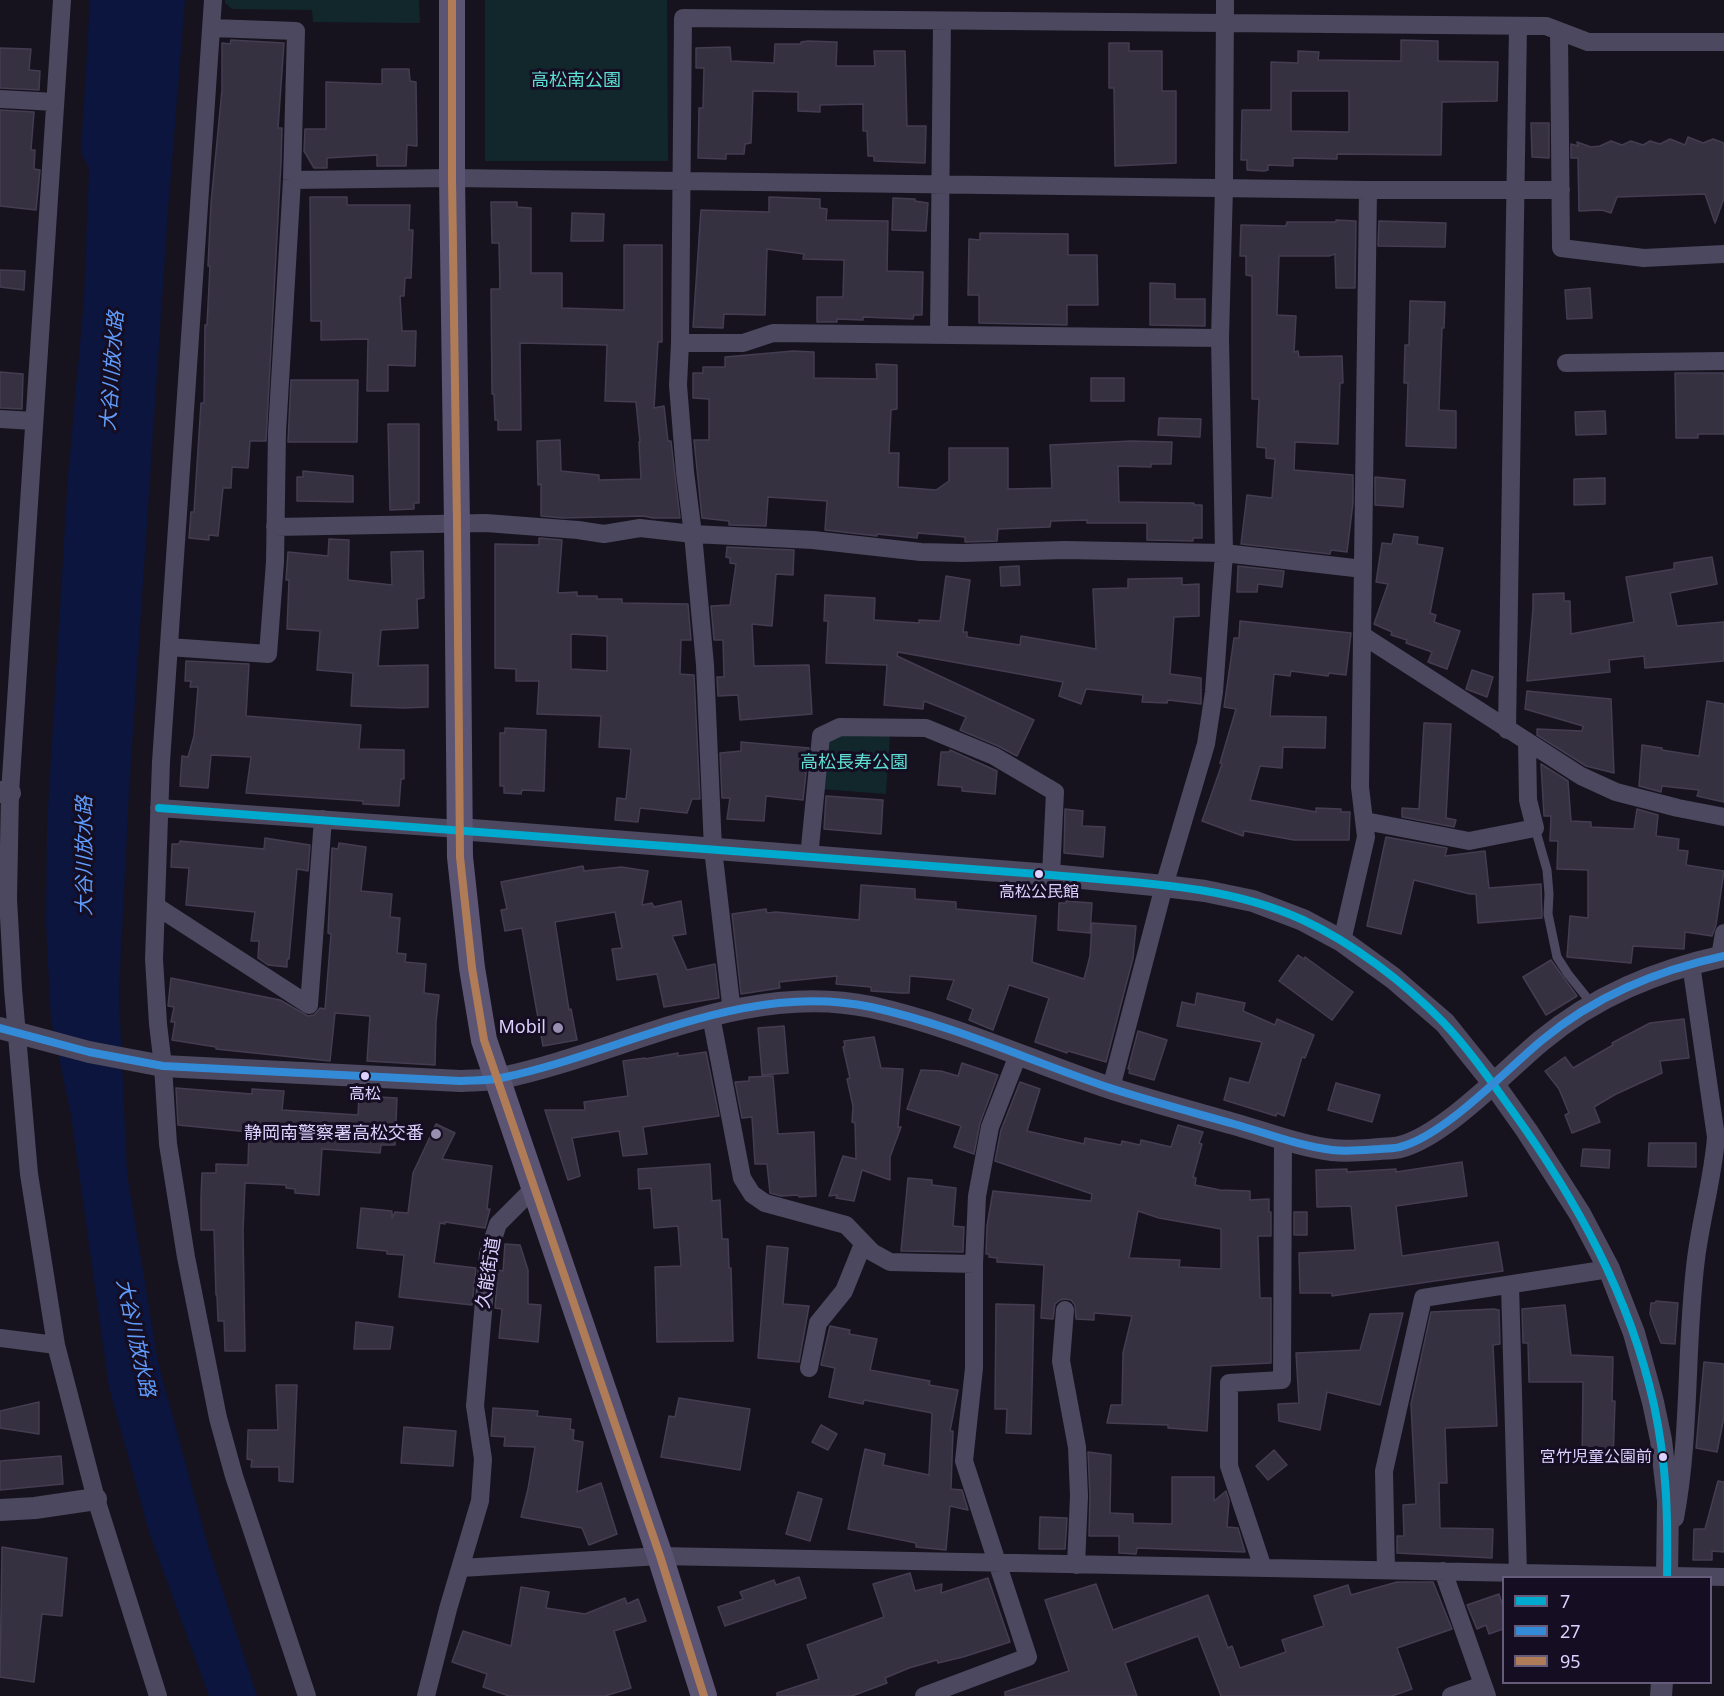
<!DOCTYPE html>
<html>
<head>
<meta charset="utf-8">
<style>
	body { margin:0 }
	#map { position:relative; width:1724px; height:1696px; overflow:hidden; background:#16131e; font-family:"Noto Sans",sans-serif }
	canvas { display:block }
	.legend { position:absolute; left:1502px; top:1576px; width:210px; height:108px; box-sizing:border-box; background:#150e23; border:2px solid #655c7b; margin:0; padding:8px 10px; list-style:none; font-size:18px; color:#ddd1ff }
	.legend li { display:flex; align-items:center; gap:12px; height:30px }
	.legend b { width:30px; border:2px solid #655c7b }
</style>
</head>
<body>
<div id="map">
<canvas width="1724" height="1696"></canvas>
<ul class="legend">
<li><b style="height:8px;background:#00a9ce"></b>7</li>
<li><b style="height:8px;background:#338bd7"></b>27</li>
<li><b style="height:8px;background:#b07c57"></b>95</li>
</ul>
</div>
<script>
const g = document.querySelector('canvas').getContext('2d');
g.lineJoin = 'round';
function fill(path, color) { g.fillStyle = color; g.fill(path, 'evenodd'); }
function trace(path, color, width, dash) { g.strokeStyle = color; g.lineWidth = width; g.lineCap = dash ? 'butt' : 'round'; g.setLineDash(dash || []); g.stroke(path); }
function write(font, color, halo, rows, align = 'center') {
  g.font = font + ' "Noto Sans","Noto Sans JP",sans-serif'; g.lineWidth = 6; g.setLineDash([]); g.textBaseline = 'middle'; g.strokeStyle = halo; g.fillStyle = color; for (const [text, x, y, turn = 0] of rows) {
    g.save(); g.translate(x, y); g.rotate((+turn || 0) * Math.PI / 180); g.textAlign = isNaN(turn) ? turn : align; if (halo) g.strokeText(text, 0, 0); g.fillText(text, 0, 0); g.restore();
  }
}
const green = new Path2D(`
	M225,0H419L420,23L313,22L312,10L232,9L225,3Z
	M485,0H667L668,161H485Z
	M838,734L890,735L886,794L821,789L826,744Z`);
const water = new Path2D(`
	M90,0H185L168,210L129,790L119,994L127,1174L158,1362L208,1546L257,1696H209L150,1535L109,1387L71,1115L51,1020L46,925L47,825L68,476L84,300L89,168L81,153Z`);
const building = new Path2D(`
	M231,40L284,43L278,128H282L281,162L266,441H250L248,468L232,467L231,488H223L218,536L209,535V540L189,538L191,512H194L201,403H204L205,325H207L210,266H208L211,203L222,90V43L230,44Z
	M1401,40L1438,41V61L1498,62L1497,101L1442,102L1441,155L1337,154V159L1293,158V166L1268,165V170L1264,171L1247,170V160H1241L1242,110H1271V62L1298,63V51L1319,52L1318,60L1401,61ZM1291,91H1349V132L1291,131Z
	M808,41L837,42L836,66H875L874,51H905L907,126H926L925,163L874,161V156H868L867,131H863V104L820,105V112L798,111V92L753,91L751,143L745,144L744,154H726V159L698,158L699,108H703L704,68H696V48L730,47L731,61L774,63L775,44H801V42Z
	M1109,43H1129V51H1162V91H1176V163L1115,166L1114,88H1109Z
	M0,48L31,49L29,70L40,71L39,90L0,88Z
	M382,69H409L410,81L416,82L417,146L407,145L406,166H377V155L327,158V168H314L304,151L305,129H326V82L382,84Z
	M0,110L34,112L31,150H35L34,169L40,170L36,210L0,206Z
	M1531,123H1549V158L1532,157Z
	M1688,137L1703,143L1713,139L1724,143V198L1715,223L1705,194L1617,197L1611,213L1602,210L1579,211L1578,158H1571V144L1578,146L1577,142L1591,147L1600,146L1611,141L1622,145L1631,141L1643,145L1650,141L1660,144L1670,139L1685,145Z
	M310,197H347V205H410L409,230H413L411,278H405L404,296H400L402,331H416L415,366L388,365V391H367L368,339L321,340V321H311Z
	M769,197L820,199V208L827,209L826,220L888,221L887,271L923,272L922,315H914L913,319L863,317V320L837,319V322H817V297H843L844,260L803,259L804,254L767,249L765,315L724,314L723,328L693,327L701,210L769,212Z
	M893,198L915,199V201L928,203L926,231L892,230Z
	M491,202H517V207L531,208V273H562V308L624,310V245H662V342H658L654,408L664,406L668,441H671L680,518H653L643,516L563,518L541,516V484L538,485L537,441L560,440L561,471L599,475V480L641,479L639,442H640L636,402L605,401L607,345L520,343L521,430H498V420H495L494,394H492L491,289H500L499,243H492Z
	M572,213L604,214L603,241H571Z
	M1336,220L1356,221L1355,288H1336L1335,254L1329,256H1279L1277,315L1296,316L1294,352L1298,351L1299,357L1342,356L1343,383H1340L1338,444L1295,442L1294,470L1353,475V503L1347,552L1331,550L1330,554L1241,544L1247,495L1272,498L1275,459L1266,458V448L1257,447L1259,399H1252V276L1246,275V256H1240L1241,225L1286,226L1287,222H1336Z
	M1379,221L1446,223L1445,247L1378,246Z
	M980,233L1068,234V255H1097L1098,305H1067V325L979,323V295H968L969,239L980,240Z
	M0,270L25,271L24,290L0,287Z
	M1150,283L1175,284V299H1205V326L1150,325Z
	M1590,288L1592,318L1567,319L1565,290Z
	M1410,301L1445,302L1444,328H1442L1439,410L1456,411V448L1406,446L1408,383H1404L1405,345H1409Z
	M793,351L814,352V378L877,379L876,364L897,365V409L891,410L889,453H899L898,487L936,490L949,481V448H1008V489L1052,488L1050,445L1131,441L1172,442L1171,464H1151V467L1118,466L1119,502L1194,503V505H1202V538H1193V541L1147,540V523H1087V520L1051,521L1050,527L998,529L997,541L965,542V537L918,533L917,538L877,534V536L825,530L827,501L768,497L766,526L729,525V521L702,518L694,440H709V399L693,398V373H703V367H725V357Z
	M0,372L23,374L22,409L0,408Z
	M1675,373H1724V434H1698V438H1676Z
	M1091,378H1124V401H1091Z
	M291,380H358L357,442H288Z
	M1605,411L1606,434L1576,435L1575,412Z
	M1159,418L1201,419L1200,437L1158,435Z
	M388,424H419V503H414V509L390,510Z
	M303,471L353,476V502L297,501V477H303Z
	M1375,477L1405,480L1403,507L1375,505Z
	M1605,478V504L1574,505V479Z
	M1394,534L1418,537L1417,544L1443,548L1430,613L1436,615L1434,622L1460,631L1447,669L1428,662L1432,652L1406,643L1407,640L1391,635L1392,632L1374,624L1388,584L1376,582L1382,543L1392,544Z
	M539,538L562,540L558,593L577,592V596H597V599H622V603L688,604L691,640H681L680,674L694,675L700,799H692L687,813L640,808L638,822L615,820L617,798L626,799L631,749L599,747L601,716L537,714L539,681H516V669L495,668V544L539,545ZM571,634L607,636V671L571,669Z
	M329,539L349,540L348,580L392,585L391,552L423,551L424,598L417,599L418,628L381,630L378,666L428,665V707L404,708L351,706L353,673L317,670L320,631L287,629L289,580H286L288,552L328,556Z
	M727,547L794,550L793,575L776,574L772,626L752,624L754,666L809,665L812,714L740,720L738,695L718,696L717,677H724L723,640H714L711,606L730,605L736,564L730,563V558L726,557Z
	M1712,557L1717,584L1670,593L1677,626L1724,622V661L1645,668L1644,656L1609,660L1610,672L1527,681L1533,608V594L1564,593V601H1570L1571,634L1634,622L1626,577L1674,569V563Z
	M1019,566L1020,585L1001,586L1000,567Z
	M1238,566L1284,571L1282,587L1258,584L1257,592H1237Z
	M946,576L970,580L963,632H967V637L1020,645L1021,636L1096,649L1093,589L1128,588V579L1182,578V585L1199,584V616L1174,617L1170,674L1201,678V704L1168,700L1167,703L1142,702L1143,695L1086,689L1081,704L1059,696L1063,682L898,652L897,656L1034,720L1017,756L998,746L960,730L966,717L924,701L923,709L884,705L887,665L826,663L828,621H824L825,595L875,598L874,620L919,623V620L940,621Z
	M1240,621L1351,633L1346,675L1329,673L1328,676L1291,671L1290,676L1274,674L1270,716L1326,717L1325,748L1283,747L1282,768L1260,766L1250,800L1316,812V808L1341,809V812H1350L1349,840H1294L1244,831L1243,836L1202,821L1222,764L1220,763L1236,709L1224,707L1234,638H1239Z
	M186,661L249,664L246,716L361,725L359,749L404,750V779H401L399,806L363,804V801L246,793L251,757L211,755L208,788L180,786L182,756L188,757L194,736L198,687H190L191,681H185Z
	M1472,670L1493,677L1487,697L1466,689Z
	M1527,691L1611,699L1614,773L1586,766L1537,735V729L1582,731L1583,726L1525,709Z
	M1707,701L1724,704V802L1697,796L1699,790L1662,786L1661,792L1639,786L1642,745L1662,748V750L1699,756Z
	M1424,723L1451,724L1446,818L1456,820L1454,827L1402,817V808L1419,809Z
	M505,728L546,730L544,791L522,790L521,794L504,793V786H500V733H505Z
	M741,742L809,748L803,800L766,796L764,821L727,819L730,798H722L720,753L741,751Z
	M950,750L997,771L995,794L962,791V787L938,785L941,752H949Z
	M1541,764L1568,781L1571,821L1591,822V827L1634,829L1637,809L1658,815L1656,836L1679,839L1678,850L1688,851L1686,865L1724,871L1716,925L1712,936L1685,932L1684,949L1633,946L1631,963L1567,957L1570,916L1588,918V870L1557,869L1558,841H1550L1551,816H1544Z
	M826,796L883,800L881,834L824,829Z
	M1065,809L1083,811L1082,826L1105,827L1103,857L1064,853Z
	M1386,837L1447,848L1445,856L1485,851L1489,888L1541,884L1542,918L1478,923L1476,894H1470L1414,880L1401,934L1367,926Z
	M265,838L310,845L308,871L297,869L289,959H287V967L268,965L258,958L259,941H251L255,912L186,905L189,868L171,867L172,844H179L180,841L264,849Z
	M339,843L366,847L361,891L392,894L390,917L400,918L397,953L406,954L405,962L426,964L424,993L439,995L436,1022L435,1065L367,1061L370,1016L335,1013L330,1061L216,1049V1047L172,1040L175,1022H171L174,1007L168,1006L171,978L280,1000L308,1016L314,1015L320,1008L325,1009L331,934L328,933L332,848L338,849Z
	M583,866L584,871L621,867L648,871L642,905L652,903L654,907L681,901L686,934L672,936L687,970L715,964L719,998L664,1007L657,974L617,980L612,949L622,948L615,912L555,922L569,1010L571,1009L577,1040L543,1046L522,928L505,931L501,910L507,909L501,882Z
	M861,885L915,889V899L956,902V909L1036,916L1032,962L1084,979L1090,956L1092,923L1136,926L1133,958L1106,1062L1068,1051L1067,1053L1035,1042L1049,998L1009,985L993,1030L969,1020L973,1009L947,999L954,980L910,976L909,993H901L871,991V987L836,984L837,976L779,982L780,988L741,994L732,914L766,909L767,913L776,912L859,920Z
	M1066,901L1092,903L1090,933L1058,930L1059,903H1066Z
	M1298,955L1304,959L1305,957L1353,992L1332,1020L1279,981Z
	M1551,960L1577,996L1546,1015L1523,977Z
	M1197,993L1245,1003L1243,1011L1275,1025L1277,1019L1314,1035L1305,1058L1302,1057L1284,1116L1277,1113L1276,1116L1224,1100L1230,1078L1249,1083L1262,1042L1177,1026L1182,1002L1195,1005Z
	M1684,1019L1689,1058L1660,1061L1662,1073L1616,1094L1594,1107L1600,1122L1572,1133L1565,1115L1569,1113L1559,1089L1545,1071L1565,1057L1573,1068L1613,1045L1612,1043L1650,1023Z
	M784,1026L788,1073L762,1075L758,1028Z
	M1138,1031L1167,1040L1154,1080L1129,1073L1130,1069H1128Z
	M874,1037L881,1068L903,1069L898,1127H901L890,1157V1180L862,1170L854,1201L836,1198L837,1195L829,1196L843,1156L856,1159L855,1123L852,1122L853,1106L847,1079L850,1078L843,1047L845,1046L844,1041Z
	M706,1052L719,1116L643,1127L647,1154L623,1156L619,1131L572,1138L580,1176L568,1180L545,1110H585L584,1102L628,1096L623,1061L645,1058V1059L678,1053V1056Z
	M962,1063L998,1075L980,1123L974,1154L954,1147L961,1126L907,1109L921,1070L941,1071L958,1076Z
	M773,1076L778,1134L814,1132L816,1196L799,1197L798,1195L781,1196L770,1193L767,1164H755L752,1117L742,1118L735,1082L749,1081V1077Z
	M1020,1082L1040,1089L1027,1131L1084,1144L1085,1138L1121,1145L1122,1141L1140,1145L1141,1140L1171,1147L1178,1125L1203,1132L1199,1143L1202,1144L1193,1177L1196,1178L1195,1185L1220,1190L1250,1191V1200L1269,1199V1212H1271V1236H1258L1260,1298H1271V1363L1211,1366L1207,1431L1168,1428V1425L1107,1423L1111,1405H1122L1123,1353L1132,1316L1094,1313V1320L1076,1319L1075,1305L1071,1300L1065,1299L1060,1300L1055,1304L1053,1319L1041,1318L1044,1265L997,1262V1258L989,1257V1254H986L987,1226L993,1191L1091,1201L1092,1194L995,1161L1001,1130ZM1138,1211L1159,1218L1221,1229V1269L1179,1267L1180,1260L1129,1258Z
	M1336,1083L1380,1095L1372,1122L1328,1110Z
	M176,1088L252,1094V1089L284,1091L282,1110L358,1115L359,1096L397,1098L395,1145H381L380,1153L322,1149L319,1195L295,1193V1189L286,1188V1185L245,1183L243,1231L245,1351H225L224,1321H218L217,1295H216L214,1230H201V1197L202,1173H216V1164L248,1165L249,1132L178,1125Z
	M436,1124L455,1133L442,1159L492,1166L487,1209H490L485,1228L445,1222V1224L440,1223L434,1263L476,1268L472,1305L399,1297L404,1255L387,1254V1251L357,1248L361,1208L392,1211V1218L395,1212L408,1213L413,1173Z
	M1649,1143H1696V1167L1648,1166Z
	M1583,1149L1610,1150L1609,1168L1581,1166Z
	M1462,1162L1467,1196L1396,1206L1402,1256L1498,1242L1503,1271L1332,1296V1293H1300L1299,1253L1355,1250L1351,1206L1317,1207L1316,1170L1347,1169V1172L1396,1169V1172Z
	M710,1164L712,1201L720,1200L722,1239H728L729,1268H731L733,1341L657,1342L655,1267L681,1266L678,1226L654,1228L651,1188L639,1189L638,1169Z
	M908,1178L932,1180V1185L956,1188L953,1226L964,1227L963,1252L901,1251Z
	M1294,1212H1307V1235H1294Z
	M505,1244L520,1245L528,1270V1304L541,1305L538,1342L499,1338L502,1309L495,1308L498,1270L503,1271Z
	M767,1246L788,1248L783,1304L809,1306L799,1362L758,1358Z
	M1656,1301L1678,1303L1675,1344L1661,1343L1650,1314L1651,1303H1655Z
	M996,1304L1034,1305L1031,1434L1006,1433L1007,1409H995Z
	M1565,1305L1571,1355L1613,1357L1612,1401H1615L1613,1462H1582L1583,1382H1529L1528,1343H1523L1522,1309Z
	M1494,1309L1499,1310L1500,1344L1493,1345L1497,1426L1445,1428L1447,1483H1439L1440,1528L1493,1529L1492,1558L1397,1553V1536H1404L1403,1505L1416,1504L1411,1404L1431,1312Z
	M1403,1313L1380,1405L1327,1392L1320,1430L1279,1421L1278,1404L1299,1403L1296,1353L1360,1350L1370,1314Z
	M356,1322L393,1327L390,1349H354Z
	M830,1326L850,1330L849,1334L877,1339L870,1370L930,1381L929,1385L958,1390L950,1431H953L951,1489L962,1490L968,1510L950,1506L946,1550L916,1547V1543L848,1529L865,1449L885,1454L883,1465L929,1475L932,1413L864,1400L863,1404L829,1397L835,1368L821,1365Z
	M1704,1362L1724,1364V1417L1717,1452L1696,1448Z
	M276,1385H297L293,1482L279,1481V1467H251L252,1460L247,1459L248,1430H278Z
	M679,1398L750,1409L740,1470L661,1457L669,1416L675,1417Z
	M39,1402V1434L0,1428V1411Z
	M493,1408L538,1411L537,1416L571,1419L570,1429L574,1430L573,1440L583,1442L577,1492L601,1483L617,1534L589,1545L582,1528L521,1517L528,1489L535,1447L504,1446L505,1437L491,1436Z
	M821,1425L837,1434L828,1450L812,1442Z
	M404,1427L456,1431L453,1466L401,1463Z
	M1274,1450L1287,1465L1268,1480L1256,1466Z
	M1088,1452L1111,1455L1110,1513L1133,1514V1523L1172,1524V1477H1214V1501L1226,1491L1229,1501L1227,1527L1238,1528L1245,1552L1137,1548L1136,1554L1119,1553V1536H1089L1090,1496Z
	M61,1456L63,1484L0,1490V1461Z
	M1718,1481L1724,1482V1552L1712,1551V1560H1693L1694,1529H1705Z
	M798,1492L822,1499L810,1541L786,1534Z
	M1040,1517L1067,1518L1065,1549H1039Z
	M2,1547L67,1558L62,1616L42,1614L34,1682L0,1677Z
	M910,1573L915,1591L942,1584L941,1593L988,1578L1010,1642L963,1657L938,1663L937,1660L909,1668L885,1678L887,1683L852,1696H777V1693L819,1679L807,1645L884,1617L873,1584Z
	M799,1577L806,1598L725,1626L718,1607L743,1599L740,1592L774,1580L776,1585Z
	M1397,1582H1433L1452,1629L1397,1648L1412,1689L1392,1696H1221L1198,1636L1125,1663L1137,1696H1005V1692L1069,1671L1045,1600L1096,1584L1113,1630L1208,1595L1228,1648L1232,1646L1240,1668L1286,1652L1282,1640L1324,1626L1314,1596L1348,1585L1351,1595Z
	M521,1587L549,1592L546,1608L585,1614L625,1598L627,1604L638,1599L646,1621L614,1631L631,1688L605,1696H509L483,1687L487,1674L452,1662L463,1631L511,1646Z
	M1499,1594L1503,1607V1629L1489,1634L1486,1625L1477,1629L1467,1605Z`);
const service = new Path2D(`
	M1535,828L1547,870L1549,894L1548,914L1557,957L1568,974L1592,1004`);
const minor = new Path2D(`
	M62,0L10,793L8,899L13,989L29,1174L56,1345L96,1499L158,1696
	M213,0L161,762L154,959L158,1024L163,1066L168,1144L186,1257L218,1418L234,1476L307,1696
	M1559,31L1561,248L1644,258L1724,254
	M0,99L55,102
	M292,180L452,178L1368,190H1561
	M939,335L942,21
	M1220,338L773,333L743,343H680L683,18L1546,26L1588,42H1724
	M680,343L678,385L685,472L693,534L705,665L713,849L732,1012
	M1566,363L1724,361
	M0,419L34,421
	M275,527L486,523L578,530L604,534L640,528L693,534L813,540L921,552L963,553L1065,550L1224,553L1363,569
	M1362,635L1581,776L1616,792L1678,808L1724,817
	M169,647L268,654L275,562L277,432L292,180L296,31L212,28
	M1507,730L1518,26
	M159,808L459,829
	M1365,821L1469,841L1535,828L1528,800L1527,742
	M809,857L821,736L840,727L926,728L994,756L1055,792L1051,875
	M156,906L309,1005L323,819
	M1342,941L1366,837L1360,787L1368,190
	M1720,957L1724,933
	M711,1016L742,1178L752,1194L765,1203L846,1225L872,1252L890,1262L974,1264
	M1111,1088L1164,886L1206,744L1214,692L1224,553L1220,338L1224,187L1225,0
	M1510,1285L1518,1573
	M1065,1310L1061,1361L1077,1447L1079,1496L1076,1565
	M0,1338L56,1345
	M809,1368L818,1323L844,1291L863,1244
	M1675,1518C1691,1433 1685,1345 1696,1259C1701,1218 1713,1178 1716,1137L1691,964
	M461,1568L660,1556L1724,1577
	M1263,1568L1229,1466V1383L1282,1380L1283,1138
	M1386,1570L1384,1471L1423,1298L1609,1269
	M1443,1571L1487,1696
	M426,1696L448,1609L480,1501L483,1459L475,1406L488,1254L498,1224L534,1188
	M924,1696L1028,1657L964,1461L974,1368V1264L977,1196L990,1127L1018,1055
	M1451,1696L1483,1685`);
const tertiary = new Path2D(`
	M0,792L10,793
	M459,829L1051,875L1164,886L1205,891L1253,901L1303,920L1342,941L1393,978L1445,1023L1493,1083L1527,1131L1580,1214L1609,1269L1634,1333L1653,1402L1661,1440L1668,1501L1667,1578
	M0,1028L89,1052L163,1066L460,1081C473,1080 487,1081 501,1078C622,1053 743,980 871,1007C953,1025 1030,1061 1110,1088C1150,1101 1192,1112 1234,1124C1266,1133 1299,1146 1332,1150C1348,1152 1365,1150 1380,1149C1386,1148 1394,1149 1400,1147C1444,1136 1505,1071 1541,1041C1595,996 1656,971 1724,956
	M0,1510L35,1508L96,1499
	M1661,1696L1662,1682`);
const secondary = new Path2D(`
	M452,0V178L457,524L460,857L472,968L484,1040L660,1556L704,1696`);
const bus1 = new Path2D(`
	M159,808L1051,875C1136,883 1225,884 1303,920C1353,943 1405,983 1443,1022C1468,1048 1490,1080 1511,1109C1576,1199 1630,1296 1654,1405C1667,1466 1668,1516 1667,1578`);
const bus2 = new Path2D(`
	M0,1028L89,1052L163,1066L460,1081C473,1080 487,1081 501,1078C622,1053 743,980 871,1007C953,1025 1030,1061 1110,1088C1150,1101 1192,1112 1234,1124C1266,1133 1299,1146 1332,1150C1348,1152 1365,1150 1380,1149C1386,1148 1394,1149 1400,1147C1444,1136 1505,1071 1541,1041C1595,996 1656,971 1724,956`);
const bus3 = new Path2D(`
	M452,0V178L457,524L460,857L472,968L484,1040L660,1556L704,1696`);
const markers = [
	[1039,874,5,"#ddd1ff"],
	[558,1028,6,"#978eb0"],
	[365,1076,5,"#ddd1ff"],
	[436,1134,6,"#978eb0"],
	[1663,1457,5,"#ddd1ff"]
];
const busNames = [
	["高松公民館",1039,892],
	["高松",365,1094],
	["宮竹児童公園前",1652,1457,"right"]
];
const parkNames = [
	["高松南公園",576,81],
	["高松長寿公園",854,763]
];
const poiNames = [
	["Mobil",546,1028],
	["静岡南警察署高松交番",424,1134]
];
const streetNames = [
	["久能街道",489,1273,-81]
];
const waterNames = [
	["大谷川放水路",113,371,-86],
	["大谷川放水路",85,856,-90],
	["大谷川放水路",135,1338,78]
];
fill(green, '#12272b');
fill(water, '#0b153d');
fill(building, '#363140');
trace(building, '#443d52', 1.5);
trace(service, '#4c485f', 9);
trace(minor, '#4c485f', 18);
trace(tertiary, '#4c485f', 22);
trace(secondary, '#5b5472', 26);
trace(bus1, '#00a9ce', 8);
trace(bus2, '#338bd7', 8);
trace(bus3, '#b07c57', 8);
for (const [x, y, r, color] of markers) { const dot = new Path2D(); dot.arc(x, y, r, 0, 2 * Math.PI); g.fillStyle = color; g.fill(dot); trace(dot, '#150e23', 2); }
write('16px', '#ddd1ff', '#150e23', busNames);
write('18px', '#5dded2', '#150e23', parkNames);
write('18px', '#ddd1ff', '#150e23', poiNames, 'right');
write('18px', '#ddd1ff', '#150e23', streetNames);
write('italic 20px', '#609cfd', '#150e23', waterNames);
</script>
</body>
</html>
